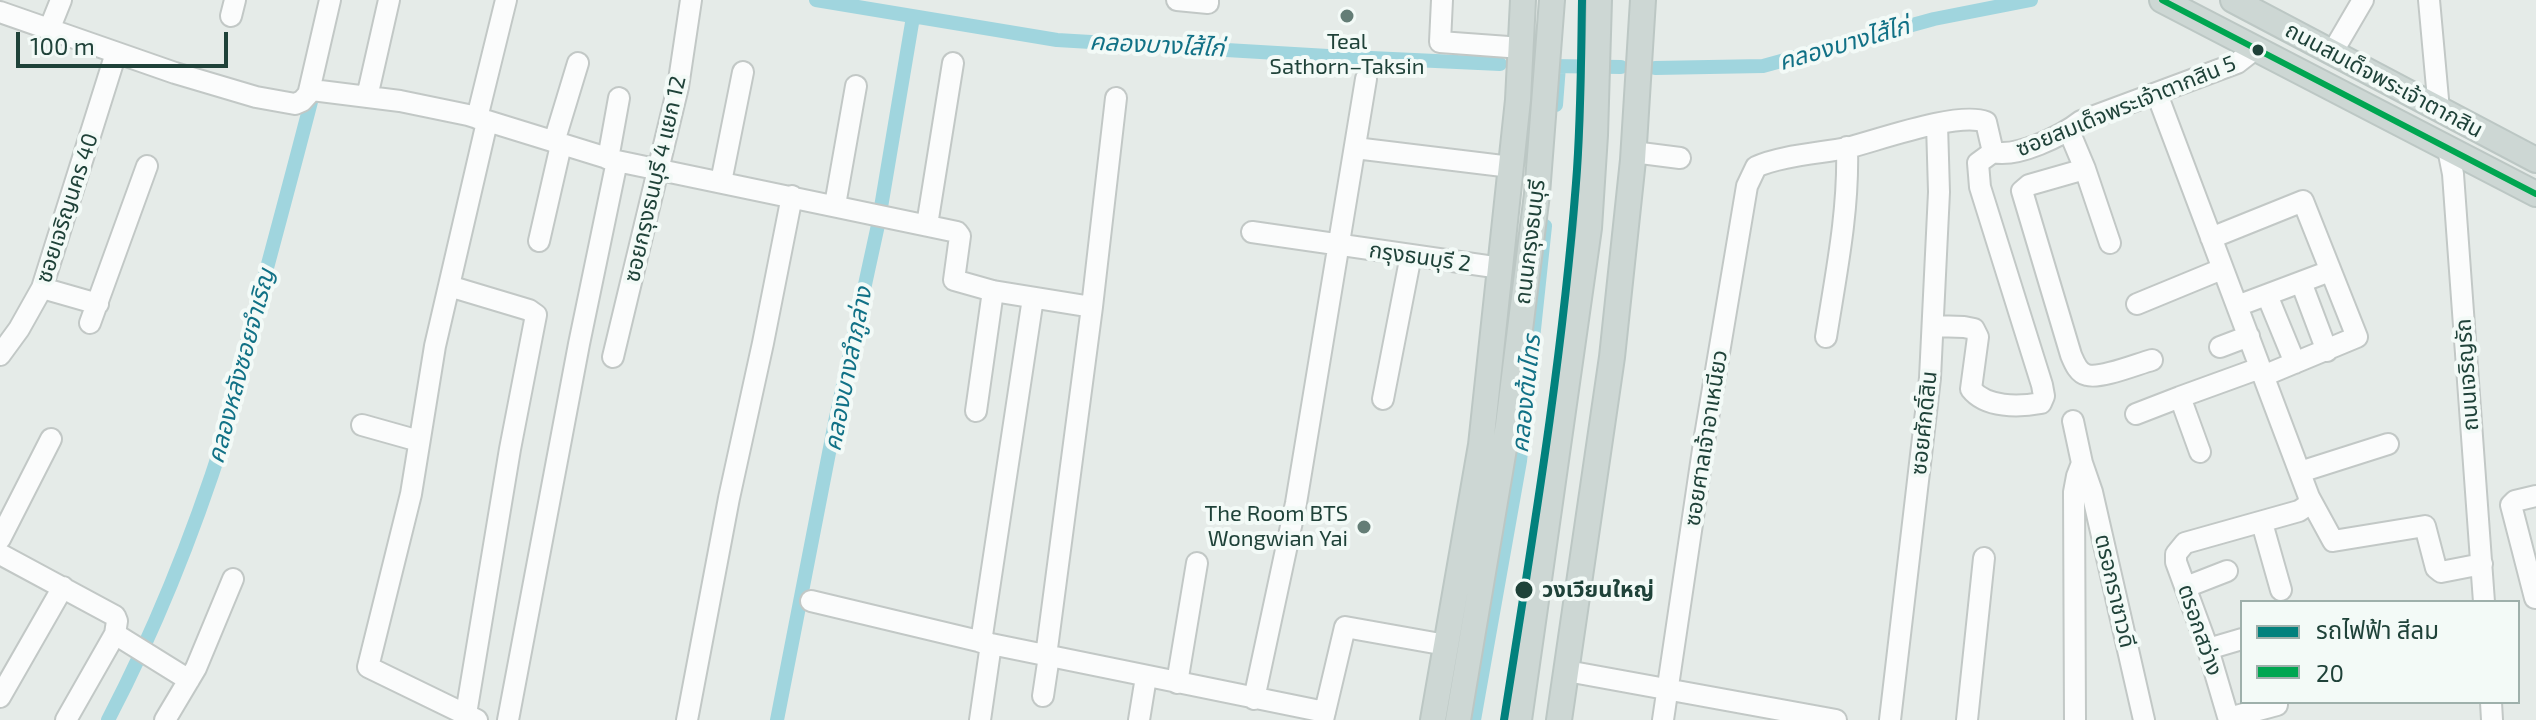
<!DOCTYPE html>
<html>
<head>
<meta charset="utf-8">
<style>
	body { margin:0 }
	#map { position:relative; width:2536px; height:720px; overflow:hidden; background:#e5ebe8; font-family:"Exo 2","Noto Sans Thai",sans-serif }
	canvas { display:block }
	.legend { position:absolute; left:2240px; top:600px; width:280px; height:104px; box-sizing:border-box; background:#f3faf7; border:2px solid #9eb0ab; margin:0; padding:10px 14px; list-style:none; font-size:24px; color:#1f4239 }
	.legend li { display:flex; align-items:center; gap:16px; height:40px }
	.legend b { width:40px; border:2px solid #9eb0ab }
	.scale { position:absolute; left:16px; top:32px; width:212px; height:36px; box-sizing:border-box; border:4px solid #1f4239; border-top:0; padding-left:10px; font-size:24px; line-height:28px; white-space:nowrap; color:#1f4239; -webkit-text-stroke:6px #f3faf7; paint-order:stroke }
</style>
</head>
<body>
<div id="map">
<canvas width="2536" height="720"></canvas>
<ul class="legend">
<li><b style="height:10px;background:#02817d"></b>รถไฟฟ้า สีลม</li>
<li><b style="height:10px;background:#00a651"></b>20</li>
</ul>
<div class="scale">100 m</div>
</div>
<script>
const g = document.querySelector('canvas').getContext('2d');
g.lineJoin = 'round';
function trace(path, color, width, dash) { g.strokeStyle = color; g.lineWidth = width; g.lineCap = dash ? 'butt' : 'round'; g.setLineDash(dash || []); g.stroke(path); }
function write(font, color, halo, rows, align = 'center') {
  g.font = font + ' "Exo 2","Noto Sans Thai",sans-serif'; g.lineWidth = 8; g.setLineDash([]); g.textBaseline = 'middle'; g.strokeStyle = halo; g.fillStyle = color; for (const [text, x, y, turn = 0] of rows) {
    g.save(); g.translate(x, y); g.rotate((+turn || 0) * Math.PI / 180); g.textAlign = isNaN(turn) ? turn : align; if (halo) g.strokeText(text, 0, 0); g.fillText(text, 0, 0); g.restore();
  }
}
const canal = new Path2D(`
	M816,0L1057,40L1328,56L1500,64
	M1551,66L1621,67
	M1655,68L1763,66L1934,19L2031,0
	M1556,105L1559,66
	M108,720C155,630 193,535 224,438C232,413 235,386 242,361C266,271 291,180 314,90
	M777,720L835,422L878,225L913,17
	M1474,720L1520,461L1545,226`);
const minor = new Path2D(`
	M1177,0L1208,3V0
	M1442,0L1440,42L1522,48
	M2429,0L2439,110
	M0,12L175,73L256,97L295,104L302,101L312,90L400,101L468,115L617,161L957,232L960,236L954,280L993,291L1092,307
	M231,16L235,0
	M49,30L61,0
	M2332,53L2363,0
	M309,91L330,0
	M2157,94L2309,497L2308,505L2299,511L2185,543L2176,554V562L2208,649L2229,720
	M367,97L389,0
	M477,118L506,0
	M2069,131L2085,169L2110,243
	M554,142L578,63
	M1355,148L1511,167
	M2448,149L2453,174L2484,602
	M1633,152L1680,158
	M608,159L619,98
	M2085,169L2029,185L2022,191L2071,355C2074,362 2078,373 2087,375C2101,379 2137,364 2152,360
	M721,182L743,72
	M835,205L856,86
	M927,225L953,63
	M1252,232L1501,268
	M2211,238L2303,201L2357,337L2263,376
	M539,241L561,145
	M2301,282L2327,351
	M449,286L529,310L536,315L510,449L466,714
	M42,288L98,304
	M2267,295L2295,363
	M2137,304L2222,269
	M2237,306L2330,271
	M90,323L147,166
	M1933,326L1964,327L1974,329L1978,337L1971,389C1986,408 2019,407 2041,403L2044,396L2042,385L1980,187L1978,163L1993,152
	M1826,337C1836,274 1849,211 1847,147
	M2220,347L2249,336
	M0,355L19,329L42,288L116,53
	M613,357L678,87L691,0
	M1383,399L1411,255
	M976,411L993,291
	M2136,414L2180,397
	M2073,421L2082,463L2092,492L2144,720
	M362,425L419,441
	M2200,452L2180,397L2260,368
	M2300,472L2388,444
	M2309,497L2333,541L2425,526L2436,568L2441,572L2482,564
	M2262,523L2281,590
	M0,539L51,439
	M0,554L115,616L117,621L115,634L189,680
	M2186,587L2227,571
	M2535,598L2511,505L2515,501L2536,496
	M811,601L991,644L1325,712
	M981,642L1033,298
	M2208,649L2242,639
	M1046,656L1092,307L1116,98
	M1567,671L1836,720
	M1177,683L1197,563
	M1043,696L1049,656
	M0,697L63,587
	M1254,699L1296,503L1366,79
	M2491,702L2492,720
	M2229,718L2277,705
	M66,720L115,634
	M165,720L196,668L233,579
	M477,720L368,667L411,494L435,346L487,122
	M508,720L579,344L617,161
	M687,720L729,498L763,343L792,196
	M980,720L991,644
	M1139,720L1146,677
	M1323,720L1345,627L1446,645
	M1663,720L1705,436L1747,186L1756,167C1778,156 1822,153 1847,148C1879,140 1958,111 1986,122L1993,152C2017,158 2062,136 2081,121L2237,63L2255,49
	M1890,720L1930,378L1939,192L1937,124
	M1967,720L1984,558
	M2075,720L2074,492L2077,476L2082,463`);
const major = new Path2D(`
	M2162,0L2536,194
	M2233,0L2536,160
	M1433,720L1481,445L1518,100L1523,0
	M1458,720L1508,425L1537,194L1552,0
	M1519,720L1589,228L1595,135L1599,0
	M1559,720L1612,357L1633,160L1643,0`);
const bus1 = new Path2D(`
	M2162,0L2536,194`);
const metro1 = new Path2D(`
	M1504,720C1532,541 1562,363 1576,183C1581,122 1581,61 1582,0`);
const markers = [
	[1347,16,8,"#647d76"],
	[2258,50,7,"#1f4239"],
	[1364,527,8,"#647d76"],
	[1524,590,10,"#1f4239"]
];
const poiNames = [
	["Teal",1347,42],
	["Sathorn–Taksin",1347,67],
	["The Room BTS",1348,514,"right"],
	["Wongwian Yai",1348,539,"right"]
];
const streetNames = [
	["ถนนสมเด็จพระเจ้าตากสิน",2384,80,28],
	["ซอยสมเด็จพระเจ้าตากสิน 5",2126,106,-22],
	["ซอยกรุงธนบุรี 4 แยก 12",655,179,-77],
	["ซอยเจริญนคร 40",67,208,-72],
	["ถนนกรุงธนบุรี",1530,242,-83],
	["กรุงธนบุรี 2",1420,257,8],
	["ถนนเจริญรัถ",2467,375,-94],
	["ซอยศักดิ์สิน",1924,423,-84],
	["ซอยศาลเจ้าอาเหนียว",1706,438,-81],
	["ตรอกราชาวดี",2115,591,77],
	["ตรอกสว่าง",2200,630,71]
];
const stopNames = [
	["วงเวียนใหญ่",1542,590]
];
const waterNames = [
	["คลองบางไส้ไก่",1844,44,-16],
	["คลองบางไส้ไก่",1157,45,3],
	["คลองหลังซอยจำเริญ",241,366,-75],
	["คลองบางลำภูล่าง",848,369,-79],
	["คลองต้นไทร",1526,394,-84]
];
trace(canal, '#a0d5de', 14);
trace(minor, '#c2c8c6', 24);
trace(major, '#bcc7c4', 28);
trace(minor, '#fbfcfc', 20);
trace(major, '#cdd7d4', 24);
trace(bus1, '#00a651', 6);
trace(metro1, '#02817d', 8);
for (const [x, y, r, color] of markers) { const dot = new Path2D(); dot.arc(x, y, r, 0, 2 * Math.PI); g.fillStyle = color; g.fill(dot); trace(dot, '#f3faf7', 3); }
write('22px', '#1f4239', '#f3faf7', poiNames);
write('22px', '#1f4239', '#f3faf7', streetNames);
write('bold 22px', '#1f4239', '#f3faf7', stopNames, 'left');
write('italic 24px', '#117186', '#f3faf7', waterNames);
</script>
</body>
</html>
